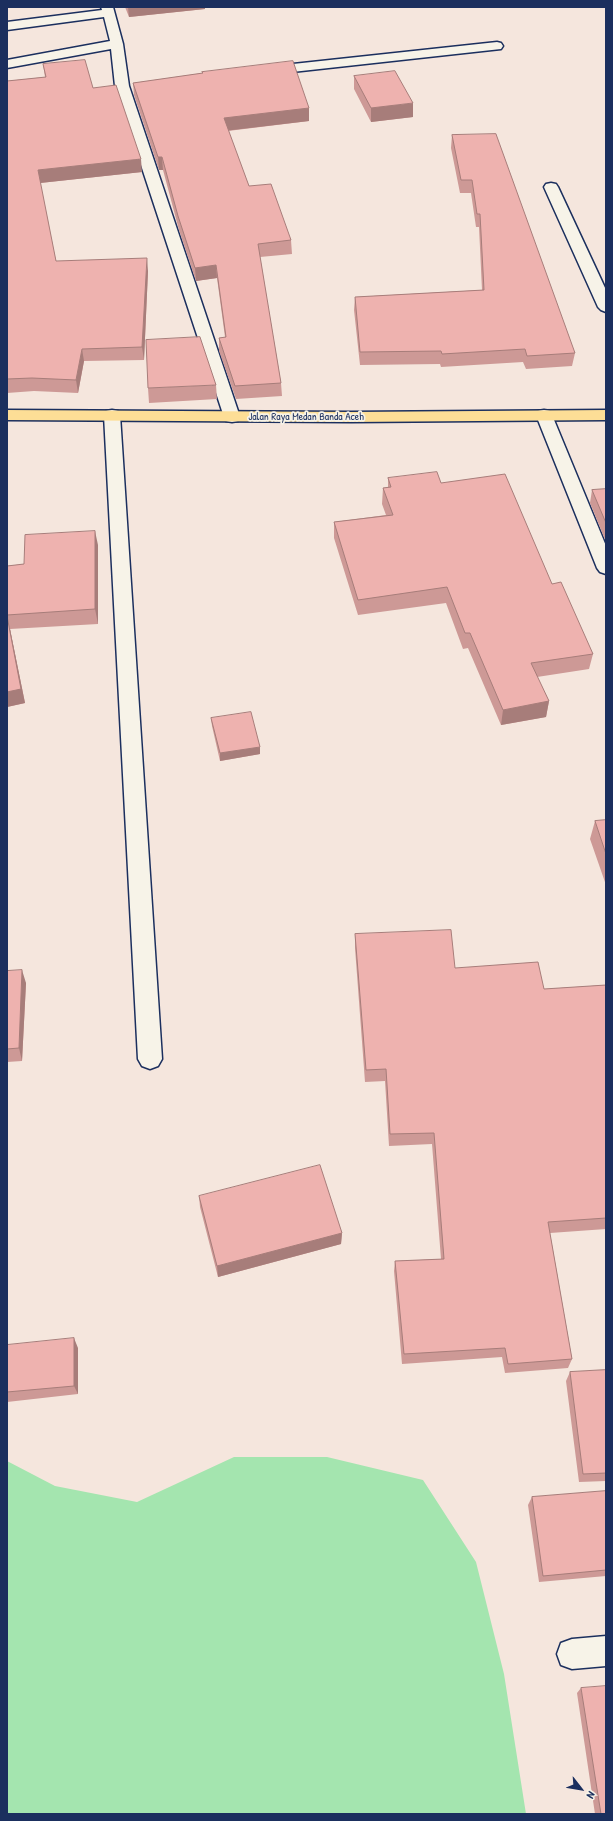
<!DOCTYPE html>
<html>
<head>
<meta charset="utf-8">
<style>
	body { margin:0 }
	#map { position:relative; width:613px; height:1821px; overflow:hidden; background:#f5e6dd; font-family:"Patrick Hand",sans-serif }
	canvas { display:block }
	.frame { position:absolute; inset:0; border:8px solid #1b2f5e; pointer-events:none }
	.north { position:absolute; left:561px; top:1769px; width:40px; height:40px; -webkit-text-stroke:3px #f7f3e8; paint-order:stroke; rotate:121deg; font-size:11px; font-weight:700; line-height:16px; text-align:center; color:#1b2f5e }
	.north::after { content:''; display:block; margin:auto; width:14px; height:18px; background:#1b2f5e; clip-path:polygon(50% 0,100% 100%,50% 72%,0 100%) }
</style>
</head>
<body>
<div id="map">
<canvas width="613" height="1821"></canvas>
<div class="frame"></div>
<div class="north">N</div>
</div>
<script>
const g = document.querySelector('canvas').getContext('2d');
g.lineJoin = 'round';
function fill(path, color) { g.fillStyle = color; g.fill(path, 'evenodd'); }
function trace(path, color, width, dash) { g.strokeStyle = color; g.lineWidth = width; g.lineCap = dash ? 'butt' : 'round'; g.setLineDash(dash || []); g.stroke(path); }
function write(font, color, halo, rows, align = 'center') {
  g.font = font + ' "Patrick Hand",sans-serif'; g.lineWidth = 3.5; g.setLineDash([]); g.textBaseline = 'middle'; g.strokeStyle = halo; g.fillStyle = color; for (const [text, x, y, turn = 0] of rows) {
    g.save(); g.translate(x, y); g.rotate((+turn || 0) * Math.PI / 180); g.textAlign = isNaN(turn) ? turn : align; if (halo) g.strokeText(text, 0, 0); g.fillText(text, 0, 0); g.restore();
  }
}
const green = new Path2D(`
	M234,1457H327L423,1480L476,1562L504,1674L526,1814H7V1461L55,1486L137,1502Z`);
const street = new Path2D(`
	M101,7H113L123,44L129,86L240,417L238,421L232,422L226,421L224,417L115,86L111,49L7,68V60L110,41L104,17L7,30V22L102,10Z
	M497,42L501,43L503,46L501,49L265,75L260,74L259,71L260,68L265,67Z
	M551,183L556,184L558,187L606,290V312L601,310L598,307L544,187L546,184Z
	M112,410L118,411L120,415L162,1059L158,1066L150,1069L142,1066L138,1059L104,415L106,411Z
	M544,410L550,411L552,415L606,546V574L600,572L597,568L536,415L538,411Z
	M606,1636V1666L572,1669L561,1665L557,1654L561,1643L572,1639Z`);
const highway = new Path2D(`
	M7,410L351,412L606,410V420L351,422L7,420Z`);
const wall = new Path2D(`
	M125,7H205V9L129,17Z
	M43,64L93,88L142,172L40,183L56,261L148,271L144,360L84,361L78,393L34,391L7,393V81L45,77Z
	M202,72L309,108V121L228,131L249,186L291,240L292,254L260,257L281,383L282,396L236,399L219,351V338L225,337L217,278L196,281L179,230L163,170H159L134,95L133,83L203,73Z
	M354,76L413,117L371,122L354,89Z
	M452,135L575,353L572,366L526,369L523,362L441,367L440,364L360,365L354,310L355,297L482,290L479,227H476L471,193H460L451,148Z
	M216,385L217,399L149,403L148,388Z
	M388,478L441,483L552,584L593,654L589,669L537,677L549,701L546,717L501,725L468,648L463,649L446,603L358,615L334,538V522L386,515L382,504L383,488L388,487Z
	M606,489V542L590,503L592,490Z
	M98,545V624L10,629L25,703L7,707V566L24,564Z
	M211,718L260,747V754L220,761L212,726Z
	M606,820V885L590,839L595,821Z
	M355,934L455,968L544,989L606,985V1229L550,1233L572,1359L568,1368L505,1373L502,1357L402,1364L394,1271L395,1261L441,1259L432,1144L389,1146L385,1081L365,1082L355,948Z
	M7,971L26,983L22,1061L7,1062Z
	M199,1196L342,1233L341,1244L218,1277L200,1207Z
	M7,1345L78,1348V1394L7,1402Z
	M606,1370V1481L579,1482L566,1381L570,1372Z
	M606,1491V1576L539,1582L528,1505L532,1497Z
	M581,1688L606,1814H595L577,1693Z`);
const shadedWall = new Path2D(`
	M128,7H205V9L129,17Z
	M413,103V117L371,122V108Z
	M309,108V121L224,131V118Z
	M158,157H162L163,170H159Z
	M141,159L142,172L40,183L38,170Z
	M147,258L148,271L144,360L142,347Z
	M216,265L217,278L196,281L195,268Z
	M82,349L84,361L78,393L76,380Z
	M95,531L98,545V624L95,609Z
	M10,629L25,703L7,707V692Z
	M549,701L546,717L501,725L503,710Z
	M260,747V754L220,761V753Z
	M22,970L26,983L22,1061L19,1048Z
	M342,1233L341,1244L218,1277L217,1266Z
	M74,1338L78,1348V1394L74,1386Z`);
const building = new Path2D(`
	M85,60L93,88L116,85L141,159L38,170L56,261L147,258L142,347L82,349L76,380L32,378L7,379V81L46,77L43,64Z
	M293,61L309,108L224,118L249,186L271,184L291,240L258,244L281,383L235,386L219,338L226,337L216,265L195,268L178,216L162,157H158L133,83L203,73L202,72Z
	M395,71L413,103L371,108L354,76Z
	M496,134L575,353L527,356L525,349L442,354L441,351L360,352L355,297L484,290L480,214H477L472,180H461L452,135Z
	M200,337L216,385L148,388L146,340Z
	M437,472L441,483L505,474L552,584L561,582L593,654L531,663L549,701L503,710L470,633H465L447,587L358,600L334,522L393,515L383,488L391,487L388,478Z
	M606,489V523L592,490Z
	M95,531V609L7,615V566L24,564L25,535Z
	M7,616L21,689L7,692Z
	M251,712L260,747L220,753L211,718Z
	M606,820V854L595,821Z
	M451,930L455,968L538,962L544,989L606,985V1218L548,1222L572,1359L508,1364L505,1348L404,1354L395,1261L444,1259L434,1133L390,1134L386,1069L366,1070L355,934Z
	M22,970L19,1048L7,1049V971Z
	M320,1165L342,1233L217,1266L199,1196Z
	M74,1338V1386L7,1392V1345Z
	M606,1370V1473L583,1474L570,1372Z
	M606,1491V1570L543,1576L532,1497Z
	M606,1686V1814H601L581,1688Z`);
const farStreetnames = [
	["Jalan Raya Medan Banda Aceh",306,417]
];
fill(green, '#a4e5af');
trace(street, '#1b2f5e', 3);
trace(highway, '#1b2f5e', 3);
fill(street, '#f7f3e8');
fill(highway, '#fdde96');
fill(wall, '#cd9996');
fill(shadedWall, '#a77d7a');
fill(building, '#eeb2af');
trace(building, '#a77d7a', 1);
write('11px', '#1b2f5e', '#f7f3e8', farStreetnames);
</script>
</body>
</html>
